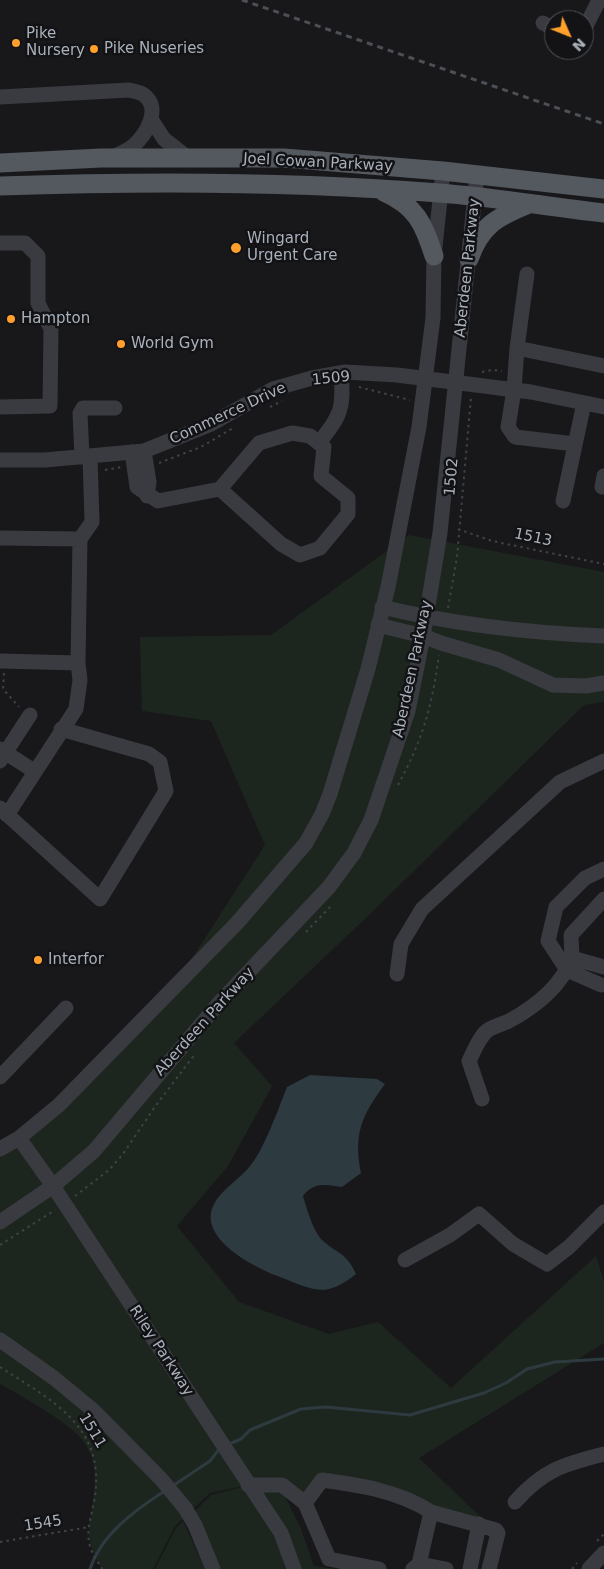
<!DOCTYPE html>
<html>
<head>
<meta charset="utf-8">
<style>
	body { margin:0 }
	#map { position:relative; width:604px; height:1569px; overflow:hidden; background:#18181b; font-family:"DejaVu Sans",sans-serif }
	canvas { display:block }
	.north { position:absolute; left:544px; top:10px; width:50px; height:50px; box-sizing:border-box; background:#131316; border:1px solid #4f5258; border-radius:50%; rotate:134deg; font-size:14px; font-weight:700; line-height:20px; text-align:center; color:#a9b1bb }
	.north::after { content:''; display:block; margin:auto; width:18px; height:22px; background:#ffa02c; clip-path:polygon(50% 0,100% 100%,50% 72%,0 100%) }
</style>
</head>
<body>
<div id="map">
<canvas width="604" height="1569"></canvas>
<div class="north">N</div>
</div>
<script>
const g = document.querySelector('canvas').getContext('2d');
g.lineJoin = 'round';
function fill(path, color) { g.fillStyle = color; g.fill(path, 'evenodd'); }
function trace(path, color, width, dash) { g.strokeStyle = color; g.lineWidth = width; g.lineCap = dash ? 'butt' : 'round'; g.setLineDash(dash || []); g.stroke(path); }
function write(font, color, halo, rows, align = 'center') {
  g.font = font + ' "DejaVu Sans",sans-serif'; g.lineWidth = 5; g.setLineDash([]); g.textBaseline = 'middle'; g.strokeStyle = halo; g.fillStyle = color; for (const [text, x, y, turn = 0] of rows) {
    g.save(); g.translate(x, y); g.rotate((+turn || 0) * Math.PI / 180); g.textAlign = isNaN(turn) ? turn : align; if (halo) g.strokeText(text, 0, 0); g.fillText(text, 0, 0); g.restore();
  }
}
const green = new Path2D(`
	M409,535L604,572V702L584,705L370,914L234,1043L272,1086L228,1166L177,1226L239,1302L329,1334L378,1322L451,1388L596,1256L604,1282V1343L419,1458L491,1527L330,1481L305,1503L282,1485H248L210,1493L175,1526L153,1569H102C85,1539 88,1534 93,1500C100,1453 87,1438 49,1413C33,1403 17,1393 0,1384V1149L19,1138L175,985L265,845L211,721L142,711L140,637L271,635Z
	M246,1486L278,1544L285,1569H215L192,1514L211,1495Z
	M254,1488H281L301,1529L314,1566L335,1569H296Z
	M183,1521L205,1569H155L176,1528Z`);
const water = new Path2D(`
	M310,1075L377,1079L385,1084C362,1115 353,1134 361,1173L342,1187C327,1185 314,1181 303,1196C307,1209 312,1228 321,1239C336,1254 346,1251 356,1274C325,1299 314,1290 280,1277C255,1268 196,1238 214,1204C222,1189 240,1179 250,1166C264,1150 279,1107 287,1087Z`);
const stream = new Path2D(`
	M229,1444L241,1439L250,1430L301,1409L326,1407L410,1415L484,1393L506,1383L527,1369L555,1362L604,1359
	M174,1485L210,1461L220,1448
	M90,1569C101,1535 134,1511 163,1492`);
const path = new Path2D(`
	M482,372L492,370L502,371
	M359,387L410,400
	M270,407L282,401
	M159,463L201,447L233,428
	M105,470L122,467
	M458,529L492,541L604,564
	M448,608L457,557L471,397
	M4,673L3,689L19,707
	M398,785C423,739 432,706 439,655
	M306,932L330,907
	M75,1196L109,1170L123,1154L154,1108L195,1054
	M0,1245L55,1210
	M0,1367C51,1400 105,1426 95,1496C93,1513 84,1532 91,1549C93,1556 99,1563 102,1569
	M597,1541L604,1534
	M0,1542L89,1527
	M572,1569L577,1563`);
const minor = new Path2D(`
	M543,23L554,29
	M584,30L599,0
	M0,97L129,90C133,91 140,92 144,95C162,108 146,135 133,146C127,151 119,154 113,157
	M151,119L164,139L188,158
	M0,243H25L38,256V303L51,329L50,406L0,407
	M517,348L527,274
	M319,443C341,414 344,410 341,373
	M575,444L515,437L508,427L514,390L517,348L604,366
	M144,451L149,482L147,496
	M132,452L137,487L158,501L220,489L259,443L292,433L310,436L324,447L321,476L348,498V514L320,548L300,555L281,544L220,489
	M82,457L80,413L83,408H115
	M0,460H45L144,451L211,424L273,389L312,378L345,372L397,375L531,392L604,407
	M604,476L602,487H604
	M563,501L584,403
	M0,538L80,539L78,663L0,661
	M80,539L92,522L90,456
	M382,607C456,625 529,633 604,636
	M378,625L423,636L441,643L499,660L553,685L586,686L604,683
	M0,749L34,771
	M0,761L30,715
	M0,808L100,899L166,791L160,762L149,754L61,729
	M7,815L76,709L80,680L78,663
	M604,899L571,935L572,958L604,967
	M397,974L401,944L422,909L560,782L604,761
	M601,985L567,970L548,941L556,907L585,878L604,869
	M0,1077L66,1008
	M482,1099L469,1061C474,1051 479,1037 488,1030C494,1026 503,1024 509,1021C535,1007 561,986 572,958
	M19,1138L53,1186L281,1533L294,1569
	M0,1149L19,1138L59,1105L237,923L306,843L322,814L330,794L368,669L388,587L419,427L433,318L434,256L443,171
	M0,1222L53,1186L94,1151L220,1002L329,887L354,853L371,820L408,711L422,642L440,533L477,175
	M405,1260L450,1235L479,1214L513,1244L547,1264L569,1247L604,1212
	M0,1340L54,1378L94,1411L161,1479L185,1508L195,1525L213,1569
	M248,1485H282L305,1503L329,1559L379,1569
	M515,1502C543,1470 564,1464 604,1454
	M305,1503L322,1480C359,1485 399,1491 431,1512
	M419,1564L431,1512L496,1530L498,1533L489,1569
	M413,1569L419,1564L446,1569
	M470,1569L479,1524
	M589,1569L604,1553`);
const major = new Path2D(`
	M0,163L101,158H284L443,171L604,189
	M0,186C146,181 293,181 439,193C494,197 549,207 604,213
	M384,192C416,206 424,224 434,256
	M469,259C481,225 497,217 529,204`);
const rail = new Path2D(`
	M242,0L604,124`);
const markers = [
	[16,43,5,"#ffa02c"],
	[94,49,5,"#ffa02c"],
	[236,248,6,"#ffa02c"],
	[11,319,5,"#ffa02c"],
	[121,344,5,"#ffa02c"],
	[38,960,5,"#ffa02c"]
];
const poiNames = [
	["Pike",26,34],
	["Nursery",26,51],
	["Pike Nuseries",104,49],
	["Wingard",247,239],
	["Urgent Care",247,256],
	["Hampton",21,319],
	["World Gym",131,344],
	["Interfor",48,960]
];
const streetNames = [
	["Joel Cowan Parkway",318,163,3],
	["Aberdeen Parkway",468,268,-84],
	["1509",331,379,-6],
	["Commerce Drive",228,414,-25],
	["1502",452,477,-85],
	["1513",533,538,12],
	["Aberdeen Parkway",413,669,-78],
	["Aberdeen Parkway",205,1022,-48],
	["Riley Parkway",161,1351,57],
	["1511",92,1431,59],
	["1545",43,1524,-9]
];
fill(green, '#1d261e');
fill(water, '#2d3a40');
trace(stream, '#2d3a40', 3);
trace(path, '#3f4247', 2, [2.5, 4]);
trace(minor, '#393b40', 15);
trace(major, '#54585f', 19);
trace(rail, '#4c4f55', 3, [6, 5]);
for (const [x, y, r, color] of markers) { const dot = new Path2D(); dot.arc(x, y, r, 0, 2 * Math.PI); g.fillStyle = color; g.fill(dot); trace(dot, '#131316', 2); }
write('15px', '#a9b1bb', '#131316', poiNames, 'left');
write('15px', '#a9b1bb', '#131316', streetNames);
</script>
</body>
</html>
